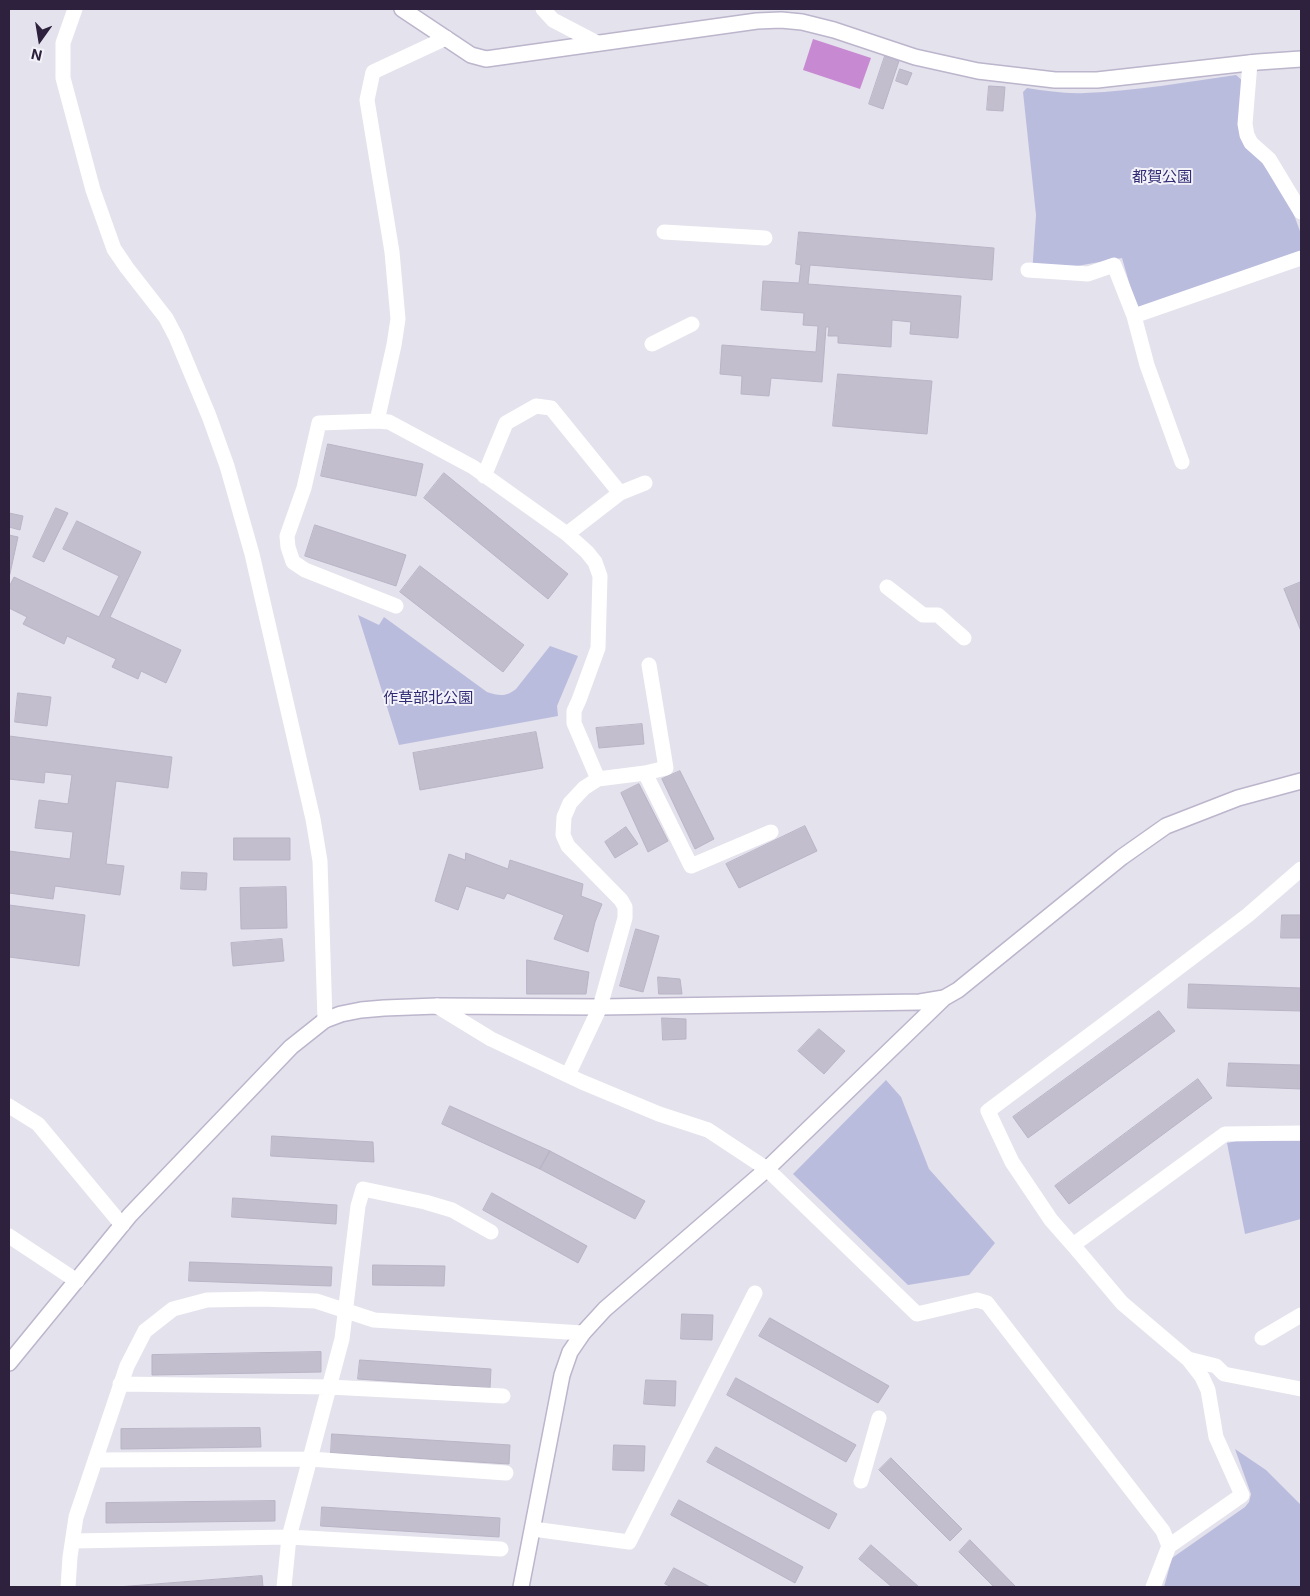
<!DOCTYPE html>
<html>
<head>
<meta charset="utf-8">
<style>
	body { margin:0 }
	#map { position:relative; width:1310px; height:1596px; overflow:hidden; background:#e4e2ec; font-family:Inter,sans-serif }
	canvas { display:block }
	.frame { position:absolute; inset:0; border:10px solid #2d213d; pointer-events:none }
	.north { position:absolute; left:15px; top:15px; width:50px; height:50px; -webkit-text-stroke:4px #f3f2f9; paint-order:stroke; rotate:193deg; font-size:14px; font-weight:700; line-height:20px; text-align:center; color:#2d213d }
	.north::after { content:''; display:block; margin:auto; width:18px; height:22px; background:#2d213d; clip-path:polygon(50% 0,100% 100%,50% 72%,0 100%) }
</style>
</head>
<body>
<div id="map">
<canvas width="1310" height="1596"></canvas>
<div class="frame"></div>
<div class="north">N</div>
</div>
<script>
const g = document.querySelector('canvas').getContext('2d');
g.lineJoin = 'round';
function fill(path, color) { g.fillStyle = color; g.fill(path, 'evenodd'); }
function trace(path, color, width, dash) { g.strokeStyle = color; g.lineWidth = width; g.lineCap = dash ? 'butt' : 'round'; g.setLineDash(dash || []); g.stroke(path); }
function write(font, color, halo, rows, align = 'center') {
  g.font = font + ' Inter,"Noto Sans JP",sans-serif'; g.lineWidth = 4; g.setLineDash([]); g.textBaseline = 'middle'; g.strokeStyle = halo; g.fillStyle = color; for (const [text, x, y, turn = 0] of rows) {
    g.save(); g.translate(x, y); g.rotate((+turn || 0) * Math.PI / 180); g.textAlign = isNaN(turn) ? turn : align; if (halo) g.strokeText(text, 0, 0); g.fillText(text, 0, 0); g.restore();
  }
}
const green = new Path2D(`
	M1236,75L1244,82L1240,130L1290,204L1301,234V252L1137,310L1122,258L1032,274L1036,215L1023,92L1027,88C1047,91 1066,94 1085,93C1136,91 1186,82 1236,75Z
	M358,615L379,625L384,617L487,692C499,696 506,697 516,689L550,646L578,656L557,706L558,716L399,745Z
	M886,1080L901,1097L929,1169L995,1243L969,1275L908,1285L793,1174Z
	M1241,1140L1301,1141V1219L1245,1234L1227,1143Z
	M1235,1449L1266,1470L1301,1505V1587H1164L1172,1558L1245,1507L1249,1502L1251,1494Z`);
const water = new Path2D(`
	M813,39L871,58L860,89L803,70Z`);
const building = new Path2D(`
	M885,56L899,61L883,109L869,104Z
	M900,69L912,73L907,85L896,81Z
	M989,86L1005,87L1003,111L987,110Z
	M799,232L994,248L992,280L810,265L808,284L961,296L958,338L910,334L911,322L892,320L891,347L838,343V336H828L829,327H826L822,382L771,378L769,396L741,394L742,376L720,374L722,345L816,352L818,326L803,325L804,313L761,310L763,281L799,283L801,265L796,264Z
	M838,374L932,381L927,434L833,426Z
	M328,444L423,464L416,496L321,476Z
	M444,473L568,574L548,599L424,498Z
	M56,508L68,513L44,562L33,557Z
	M9,513L23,516L20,530L9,527Z
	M77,521L141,552L110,617L181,650L166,683L141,671L138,679L112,667L116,659L67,636L64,644L23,624L27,617L9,608V587L14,577L99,617L119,576L63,549Z
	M315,525L406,555L396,586L305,556Z
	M9,535L18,537L9,578Z
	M420,566L524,645L503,672L400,592Z
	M1301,582V631L1284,589Z
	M18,693L51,697L47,726L15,722Z
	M642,724L644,744L599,748L596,728Z
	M536,732L543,768L420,790L413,753Z
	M9,736L172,757L168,788L116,781L106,864L124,866L120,895L55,886L53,899L9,893V851L70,859L73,832L35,828L39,800L68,804L72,775L45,772L44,783L9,779Z
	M680,771L714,839L695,849L662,779Z
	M639,784L668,841L648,852L621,793Z
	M805,826L817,851L739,888L726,864Z
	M626,827L638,844L615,858L605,842Z
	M234,838H290V860H234Z
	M466,853L508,869L510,860L583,884L581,896L602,904L595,922L588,952L554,939L564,915L507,893L504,899L466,886L458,910L435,901L449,854L465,860Z
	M182,872L207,873L206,890L181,889Z
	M286,887L287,928L241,929L240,888Z
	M9,905L85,915L79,966L9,957Z
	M1282,915H1301V938H1281Z
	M636,929L659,936L643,992L620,986Z
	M282,939L284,961L233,966L231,943Z
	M527,960L589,972L586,994H527Z
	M658,977L680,979L682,994H659Z
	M1189,984L1301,988V1011L1188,1008Z
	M1159,1011L1175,1031L1028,1138L1013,1117Z
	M662,1018L686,1019V1039L663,1040Z
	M819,1029L845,1051L824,1074L798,1051Z
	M1229,1063L1301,1065V1089L1227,1086Z
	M1198,1079L1212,1098L1069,1204L1055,1186Z
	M450,1106L550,1151L540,1169L442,1124Z
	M272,1136L373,1142L374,1162L271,1156Z
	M550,1151L645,1201L635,1219L540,1169Z
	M492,1193L587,1246L578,1263L483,1210Z
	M233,1198L337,1205L336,1224L232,1217Z
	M190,1262L332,1267L331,1286L189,1281Z
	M373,1265L445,1266L444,1286L373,1285Z
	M682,1314L713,1315L712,1340L681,1339Z
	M770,1318L889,1386L878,1403L759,1336Z
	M321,1352V1372L152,1375V1355Z
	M360,1360L491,1369L490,1388L358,1379Z
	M736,1378L856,1445L846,1462L727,1395Z
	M646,1380L676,1381L675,1406L644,1404Z
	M260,1428L261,1447L121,1449V1429Z
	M332,1434L510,1445L509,1464L331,1453Z
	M614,1445L645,1446L644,1471L613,1470Z
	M716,1447L837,1514L829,1529L707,1462Z
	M891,1458L962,1529L950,1541L879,1470Z
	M679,1500L803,1567L795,1583L671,1515Z
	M275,1501V1521L106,1523V1503Z
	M322,1507L500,1518L499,1537L321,1526Z
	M970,1540L1016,1587H994L959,1552Z
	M871,1545L919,1587H892L859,1559Z
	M674,1568L710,1587H672L665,1584Z
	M262,1576L263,1587H118Z`);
const street = new Path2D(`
	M75,9L63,43V78L93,190L114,249L127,268L166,318L176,337L209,416L227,466L252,554L313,819L320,861L325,1020
	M543,9L553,20L597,43
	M1250,63L1245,124L1247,135L1251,143L1269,159L1301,212
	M664,232L765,238
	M1028,270L1088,274L1114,265L1134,316L1147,365L1182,462
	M1134,316L1301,258
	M652,344L692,324
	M377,421L394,345L398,319L392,252L367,100L373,72L446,38
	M484,476L506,423L536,406L551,408L620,493
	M567,534L620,493L645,483
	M887,587L923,615H938L964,638
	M396,606L305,570L293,562L288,547L287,536L304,488L319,423L377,421L389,422L473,467L567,534L587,552L595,562L600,576L598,648L579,700L574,711V723L598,779
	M645,773L691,866L771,832
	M437,1006L491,1039L582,1082L659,1114L708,1130L767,1169L917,1314L977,1300L987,1303L1163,1531L1169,1546
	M568,1075L600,1007L625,918V907L621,900L568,846L563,835L564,817L570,803L584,788L598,779L645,773L666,768L649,665
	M9,1106L38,1124L122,1225
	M9,1236L77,1281
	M1073,1245L1051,1220L1012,1162L988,1111L1119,1013L1248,915L1301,869
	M1262,1338L1301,1315
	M1188,1359L1216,1366L1224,1374L1301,1389
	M120,1384L329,1387L503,1396
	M95,1460L310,1459L506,1473
	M861,1481L879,1418
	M533,1529L629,1542L755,1293
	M73,1541L289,1537L501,1549
	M68,1587L70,1557L76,1517L127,1366L145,1331L173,1309L207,1300L261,1299L316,1301L374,1320L583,1333
	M284,1587L289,1537L342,1339L358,1206L363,1189L425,1202L452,1210L491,1232
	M1153,1587L1169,1546L1242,1495L1216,1437L1208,1390L1202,1377L1188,1359L1122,1303L1073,1245L1225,1134L1301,1133`);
const secondary = new Path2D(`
	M402,9L471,55L486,59L757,21L781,20L802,22L834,30L915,57L978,71L1055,80H1097L1258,62L1301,59
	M9,1363L130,1215L291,1047L325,1020L341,1014L361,1010L384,1008L437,1006L600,1007L920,1002L944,998
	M521,1587L562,1375L570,1352L583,1333L605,1309L767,1169L944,998L958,990L1122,857L1166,826L1238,798L1301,781`);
const parkNames = [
	["都賀公園",1162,177],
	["作草部北公園",428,698]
];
fill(green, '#babcde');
fill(water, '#c789d2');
fill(building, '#c2becd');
trace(building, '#b9b4c6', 1);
trace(secondary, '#bcb5cc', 18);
trace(street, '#fff', 15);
trace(secondary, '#fff', 15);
write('15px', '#302b75', '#f3f2f9', parkNames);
</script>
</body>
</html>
